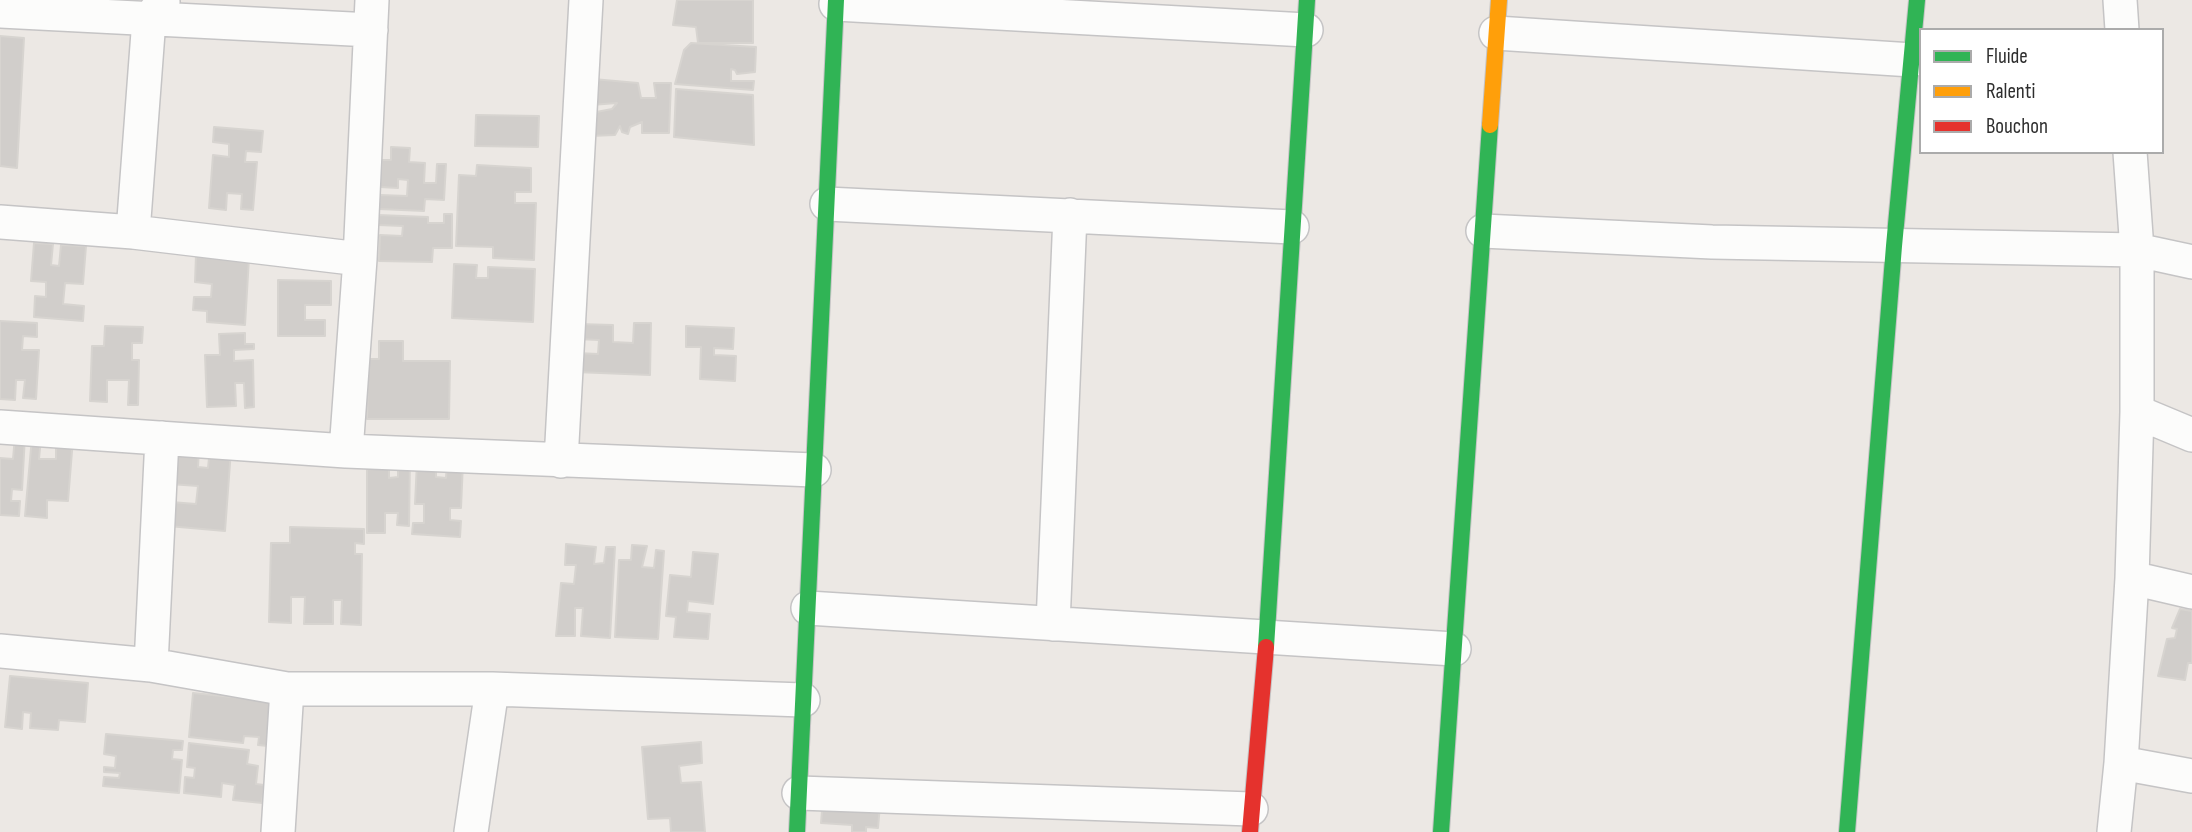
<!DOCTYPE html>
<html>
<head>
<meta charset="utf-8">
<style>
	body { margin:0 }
	#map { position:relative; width:2192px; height:832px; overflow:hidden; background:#ece8e4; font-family:"Sofia Sans Condensed",sans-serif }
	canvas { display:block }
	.legend { position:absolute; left:1919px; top:28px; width:245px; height:126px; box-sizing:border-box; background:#fff; border:2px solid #ababab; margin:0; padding:9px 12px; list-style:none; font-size:21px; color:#2e2e2e }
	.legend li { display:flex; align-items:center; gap:14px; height:35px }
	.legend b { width:35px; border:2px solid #ababab }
</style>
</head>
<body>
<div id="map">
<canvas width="2192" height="832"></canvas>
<ul class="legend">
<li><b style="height:9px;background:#30b455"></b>Fluide</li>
<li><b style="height:9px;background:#ff9f0a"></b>Ralenti</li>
<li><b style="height:9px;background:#e5322d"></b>Bouchon</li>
</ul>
</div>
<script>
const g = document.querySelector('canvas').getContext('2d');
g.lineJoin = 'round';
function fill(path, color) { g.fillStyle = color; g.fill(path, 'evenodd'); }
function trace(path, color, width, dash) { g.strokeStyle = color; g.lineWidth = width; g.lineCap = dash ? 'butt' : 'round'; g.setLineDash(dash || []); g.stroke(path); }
const building = new Path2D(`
	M677,0H753V43H698L696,27L673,25Z
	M0,36L24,38L17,168L0,166Z
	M691,43L756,47L755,72L737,74L735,70L731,69V81H754L753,90L675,84L684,50Z
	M593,79L638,83L641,98H656L654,83H671L669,133H642V122L630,127L628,134L622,132L620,126L615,135L590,136L591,113L612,109L617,103L591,105Z
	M676,89L753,95L754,145L674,137Z
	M476,115L539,116L538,147L475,146Z
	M214,127L263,131L261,152L246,151L245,162H257L253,210L241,209L242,194L227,193L226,210L209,208L213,155L229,157V144L213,142Z
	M391,147L410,148L409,162L425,163L424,183H436L437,164H446L444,200L425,199L424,211L379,209L380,195L407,196L408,180L398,179V188L380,187L382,160H391Z
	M477,165L531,168V192H515V203H536L534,260L493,258V247L456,246L459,175L476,176Z
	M444,214H452V248H433L432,262L379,261L380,235L402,236L403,226L378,225V215L428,217V223H444Z
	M34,243L53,244L51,265L59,266L61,245L86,246L83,284L65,283L63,304L84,306L83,321L34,317L35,296L46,297V282L31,281Z
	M196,255L249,258L245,325L207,322V311L193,310L194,297H211L212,284L195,282Z
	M454,264L477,265L476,278H488V267L535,269L533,322L452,318Z
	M278,280L331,281V305H305V320H325V336H278Z
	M0,321L37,323V337L23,336L22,350H39L36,399L23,398L25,380H16L15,400L0,399Z
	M634,323H651L650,375L575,372L576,353L598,354L599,340L577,339V324L613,325V342L633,343Z
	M105,326L143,327L142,343H132V360H139L138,405H128L129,380H107V402L90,401L92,346H104Z
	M686,326L734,328L733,349L714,348V355L736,356L735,381L700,379L701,347H686Z
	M245,333V344H254V349L234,350V361L253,360L254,407L245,408L244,383H235L236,406L207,407L205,355H220L219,334Z
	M379,341H403V361H450L449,419H367L368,359H379Z
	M15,436H25L22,490L12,489L11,501H20L19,516L0,515V458L13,459Z
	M32,437L41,438L39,459H56V439H73L68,501L47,500V518L25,516Z
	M173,446L199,449L198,467L208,468L210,448L231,450L225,531L168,526L171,502L196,504L198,486L170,484Z
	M367,458H389V478L398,477V459L410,458L409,526L397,525L398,513H385V533H367Z
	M417,462L436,463V477L446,478L447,462H463L461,508H450V520L461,521L460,537L412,534L413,523H424V504H415Z
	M290,527L364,529V544L355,543V554H362L361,625L341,624L342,600H333V624H304L305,597H291V623L269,622L271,543H290Z
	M566,544L596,547L594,564L604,563L606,547H615L610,638L581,636L583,608H575V636H556L561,583L574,584L576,565H565Z
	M632,545L647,546L642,567L654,568L656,550L664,551L658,639L615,637L619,560H631Z
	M693,552L718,554L713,604L688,601L687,612L710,614L708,639L674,637L676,617L666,616L670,575L691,577Z
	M2180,609L2192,611V663H2188L2185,680L2158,676L2167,639L2175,638L2177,629L2172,628Z
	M10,676L88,683L85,722L59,720L58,730L30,728L31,713L23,712L22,729L5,727Z
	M193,693L272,701L268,746L258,745L259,737L244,736L243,743L189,737Z
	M106,734L183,741L182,750H173L172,759L182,760L179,793L103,786L104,777L119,778L120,773L104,772V767L115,768L116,756L104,754Z
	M701,742L702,763L679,766L681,783L701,782L705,832H671L670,818L648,819L642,747Z
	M189,743L249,750L247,764L258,766L256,784L264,785L262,803L233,800L235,785L222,783L221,797L184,793L185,777L194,778L195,768L187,767Z
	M823,799L880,805L878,828L866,827V832H852V825L821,823Z`);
const street = new Path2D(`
	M2120,0L2122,30
	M836,4L1306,30
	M0,11L371,30
	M1496,33L1912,60
	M827,204L1292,227
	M0,222L133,232L360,259
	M1483,231L1712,242L2137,250L2192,262
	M133,232L149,19L163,2
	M2137,412L2192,435
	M0,427L346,451L814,470
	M346,451L360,259L372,0
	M561,461L586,0
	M2132,578L2192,592
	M808,608L1454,649
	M1053,624L1070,215
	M0,651L151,665L287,689H492L803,700
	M151,665L162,438
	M2121,763L2192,776
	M799,793L1251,809
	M278,832L287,689
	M471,832L492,689
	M2114,832L2121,763L2132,578L2137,412V250L2130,152`);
const fast = new Path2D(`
	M1266,647L1307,0
	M797,832L836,0
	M1441,832L1490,125
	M1847,832L1894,246L1917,0`);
const slow = new Path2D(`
	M1490,125L1499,0`);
const jam = new Path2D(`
	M1250,832L1266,647`);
fill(building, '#d1cecb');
trace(building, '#d7d4d0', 2);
trace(street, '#c5c4c5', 36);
trace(fast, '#c5c4c5', 18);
trace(slow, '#c5c4c5', 18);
trace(jam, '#c5c4c5', 18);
trace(street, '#fcfcfb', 33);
trace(fast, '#30b455', 16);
trace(slow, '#ff9f0a', 16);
trace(jam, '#e5322d', 16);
</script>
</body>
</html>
